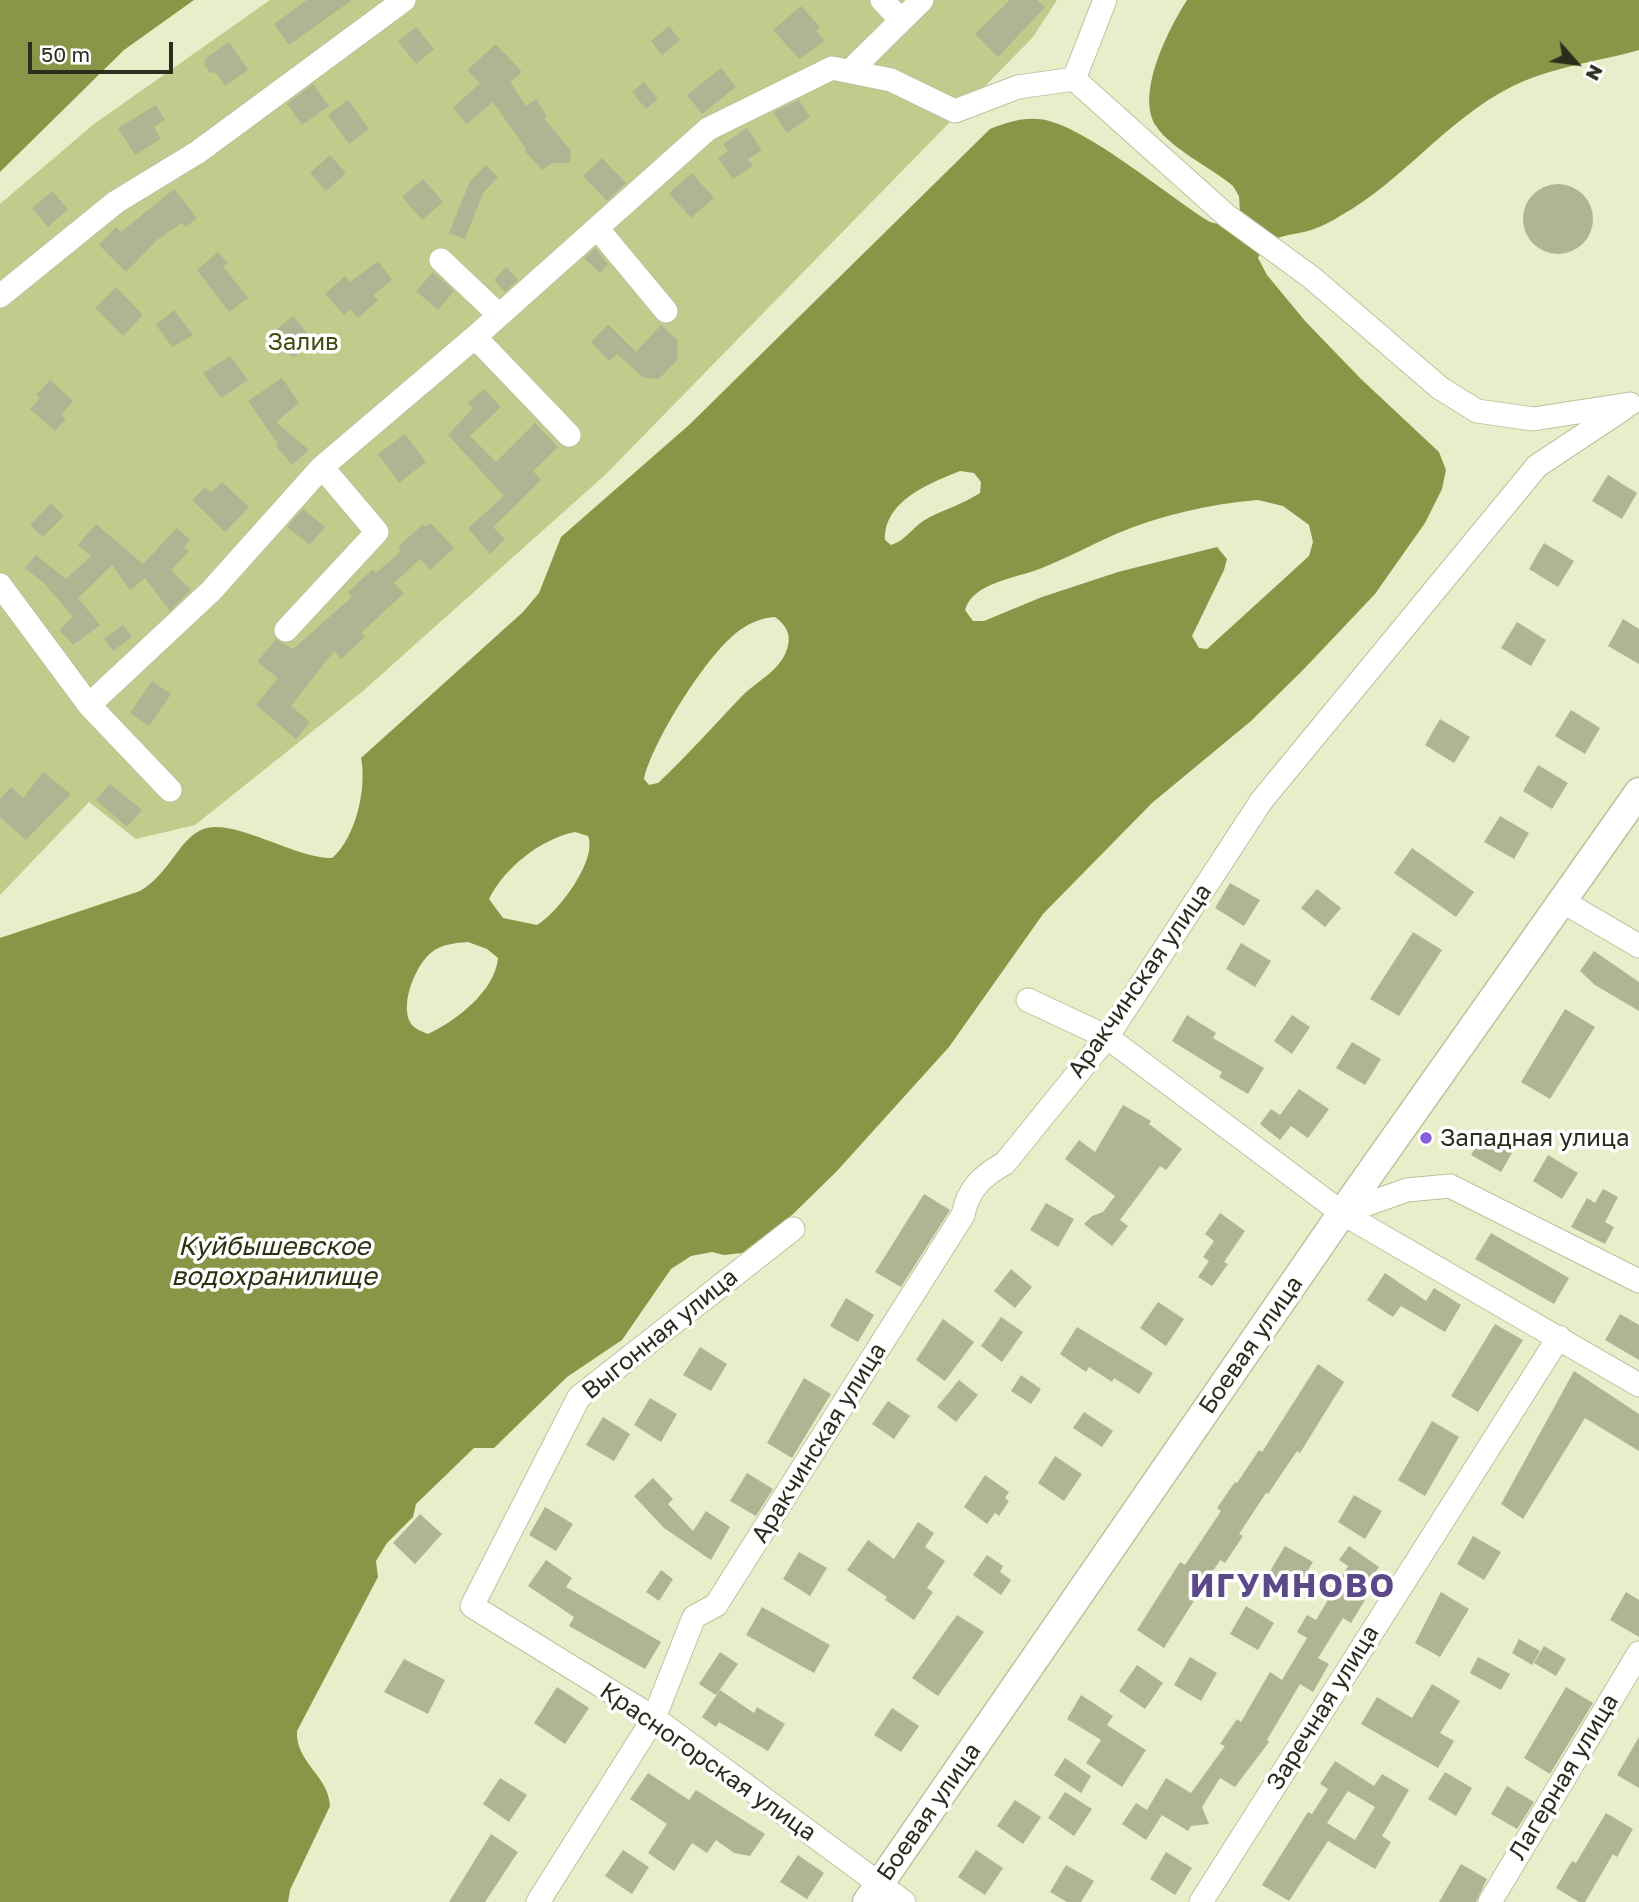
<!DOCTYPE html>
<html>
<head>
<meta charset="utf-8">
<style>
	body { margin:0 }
	#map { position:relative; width:1639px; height:1902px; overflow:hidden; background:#e8eec9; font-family:"Golos Text",sans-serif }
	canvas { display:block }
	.north { position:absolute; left:1541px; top:28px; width:70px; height:70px; -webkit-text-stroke:5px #fff; paint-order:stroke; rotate:118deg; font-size:19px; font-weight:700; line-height:28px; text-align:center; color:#2b2d1f }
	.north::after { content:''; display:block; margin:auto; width:24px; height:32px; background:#2b2d1f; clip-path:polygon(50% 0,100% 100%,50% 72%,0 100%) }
	.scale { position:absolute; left:28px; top:42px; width:145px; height:32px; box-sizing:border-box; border:4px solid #2b2d1f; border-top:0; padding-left:9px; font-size:21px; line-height:24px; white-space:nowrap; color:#2b2d1f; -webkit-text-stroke:5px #fff; paint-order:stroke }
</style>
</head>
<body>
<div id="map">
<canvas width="1639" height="1902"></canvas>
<div class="north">N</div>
<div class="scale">50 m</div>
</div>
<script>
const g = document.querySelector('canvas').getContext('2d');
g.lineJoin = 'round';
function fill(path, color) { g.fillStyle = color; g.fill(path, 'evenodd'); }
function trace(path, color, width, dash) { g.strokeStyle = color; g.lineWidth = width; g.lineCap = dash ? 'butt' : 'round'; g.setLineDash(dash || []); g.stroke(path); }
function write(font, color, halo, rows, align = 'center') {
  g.font = font + ' "Golos Text",sans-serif'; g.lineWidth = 7; g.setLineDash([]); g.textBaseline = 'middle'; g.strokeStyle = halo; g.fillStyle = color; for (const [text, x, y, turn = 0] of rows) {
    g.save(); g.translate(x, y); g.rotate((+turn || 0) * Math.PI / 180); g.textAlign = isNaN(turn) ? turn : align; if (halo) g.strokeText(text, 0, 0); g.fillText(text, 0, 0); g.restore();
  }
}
const green = new Path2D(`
	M270,0H1057L1033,37L605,475L363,691L195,825L136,839L89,802L0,895V204L94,124Z`);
const water = new Path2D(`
	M0,0H194L124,50L0,172Z
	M1187,0H1639V50C1597,62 1550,67 1511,87C1446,120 1403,181 1340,216C1332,221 1321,227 1311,230C1289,237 1268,233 1258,258L1267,275L1306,322L1361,379L1439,452L1446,470L1442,489L1425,523L1375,594L1303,670L1251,721L1152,803L1043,914L949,1047L837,1171L792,1215L742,1253L724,1255L712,1252L691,1256L671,1269L622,1340L567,1377L494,1448H474L416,1504L413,1517L387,1543L376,1561L378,1577L297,1731C295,1762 329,1776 330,1806L290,1890L288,1902H0V938L140,891C169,874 178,841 201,830C229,815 296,859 332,858C356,838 367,787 361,758L523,612L539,593L561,537L689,425L990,129C1006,123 1020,118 1037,119C1079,120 1170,198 1210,222L1222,225L1240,212L1239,196L1233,186C1212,168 1171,149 1156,126C1135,94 1169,28 1187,0ZM960,471L974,473L981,482L980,493C963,504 946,509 928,518C914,525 907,540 891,545L885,540C884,501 928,484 960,471ZM1258,500L1283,506L1309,525L1313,542L1309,556L1207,649L1199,648L1192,636L1224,570L1227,559L1217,547L1118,572L1042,597L984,621H973L965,610C973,582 1018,578 1042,568C1067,558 1091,545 1116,534C1160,515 1210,504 1258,500ZM775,617C786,625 792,635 787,649C780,671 757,681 742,696C714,725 688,755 658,783L649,785L644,779C652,742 708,652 740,630C751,622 762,618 775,617ZM575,832L588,836C598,860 557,914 537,925L503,918L489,899C505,867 541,839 575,832ZM468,942L487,949L498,958C495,991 456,1021 428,1034C421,1031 414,1029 410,1022C400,1003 416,964 432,952C442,944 456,943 468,942Z`);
const building = new Path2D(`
	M307,0H352L289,45L274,24Z
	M1010,0H1037L1045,7L998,57L975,34Z
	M801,6L820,27L816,31L825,41L799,59L773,30Z
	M669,26L680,40L662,55L651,41Z
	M416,27L434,49L416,64L398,41Z
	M229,42L248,70L225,86L216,73L209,72L204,64L206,58Z
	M496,44L522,72L510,82L526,106L536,99L547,116L544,118L571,151L570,163H552L542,170L524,150L526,149L493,102L467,124L453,108L480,83L467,70Z
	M721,68L736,87L702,114L687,95Z
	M644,82L658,99L646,109L632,92Z
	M313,84L329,106L302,125L287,104Z
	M348,100L369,129L349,144L328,115Z
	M799,100L810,117L787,133L773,112Z
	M156,105L165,120L154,127L161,139L135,155L118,128Z
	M747,128L762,150L748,159L753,166L733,179L718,158L728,151L723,144Z
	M330,155L346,173L326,191L310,173Z
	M602,158L626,183L607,201L583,176Z
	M486,165L498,177L483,193L465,239L449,233L470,181Z
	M692,173L714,198L691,218L669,193Z
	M423,179L443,202L422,220L402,197Z
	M1523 219a35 35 0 1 1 70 0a35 35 0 1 1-70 0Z
	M174,189L197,218L186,227L182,223L157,240L126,272L99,245L116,227L121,232Z
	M52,191L68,209L48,227L32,208Z
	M595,248L608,264L600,273L584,258Z
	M218,252L228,263L223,266L248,298L229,312L197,270Z
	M378,261L392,280L373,295L378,300L358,318L350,309L344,315L325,294L345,276L350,282Z
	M506,267L518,280L505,292L494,280Z
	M433,272L454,291L438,310L416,291Z
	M116,287L143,315L123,336L95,308Z
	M174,310L193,335L172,347L156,325Z
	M293,316L314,341L293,358L273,332Z
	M608,324L636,352L661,325L678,341L677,360L659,379L644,378L617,354L609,361L591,342Z
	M230,356L248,380L221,398L203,373Z
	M282,378L299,403L276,422L309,450L292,465L276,446L278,444L248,401Z
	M50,380L73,401L61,415L66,419L55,431L30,409L40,398L36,395Z
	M484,389L501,407L470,436L496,462L535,423L558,447L533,471L541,480L493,527L505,539L490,554L468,528L504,496L448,435L473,408L468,403Z
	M405,434L426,462L399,483L378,454Z
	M1608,475L1637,493L1622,519L1592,501Z
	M222,482L249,507L225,532L192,500L205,487L211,493Z
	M51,503L64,516L43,537L30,525Z
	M303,509L325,527L310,545L287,527Z
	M431,523L454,548L430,570L420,559L394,583L404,593L361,633L365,637L341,659L334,651L291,706L310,722L296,739L256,705L278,678L257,662L276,639L293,649L352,597L348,592L373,569L376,573L401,551L398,547L423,524L426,527Z
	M96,524L143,564L177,528L190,540L184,547L189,551L171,570L191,590L170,611L145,578L130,590L112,565L78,598L100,625L73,645L59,630L73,617L44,583L25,568L36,555L66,579L91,556L78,545Z
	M1544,543L1574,561L1558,587L1529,569Z
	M1623,619L1639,629V664L1608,646Z
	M1517,622L1546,640L1531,666L1501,648Z
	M123,625L132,637L113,651L104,639Z
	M152,681L171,694L149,726L130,713Z
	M1571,710L1600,728L1585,754L1555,736Z
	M1440,719L1470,737L1454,763L1425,745Z
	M1538,765L1568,783L1552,809L1523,791Z
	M43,772L71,794L26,840L0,817V799L11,787L23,798Z
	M110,784L142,810L127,827L96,800Z
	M1500,816L1529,833L1514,859L1484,842Z
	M1412,848L1474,892L1456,917L1394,873Z
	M1230,883L1260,900L1244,926L1215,908Z
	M1317,889L1341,908L1325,927L1301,908Z
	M1413,932L1442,950L1399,1016L1370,999Z
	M1241,943L1271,961L1255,987L1226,969Z
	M1594,951L1639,982V1011L1595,985L1580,971Z
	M1565,1009L1595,1027L1550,1099L1521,1082Z
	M1187,1015L1216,1033L1213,1038L1264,1068L1248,1094L1219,1077L1222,1072L1172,1041Z
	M1292,1015L1310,1027L1292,1054L1274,1041Z
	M1352,1042L1381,1059L1365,1085L1336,1068Z
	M1299,1089L1329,1109L1308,1138L1291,1126L1280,1140L1260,1124L1271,1109L1280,1115Z
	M1123,1105L1151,1121L1149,1124L1182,1149L1166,1170L1160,1166L1120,1220L1128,1226L1112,1246L1084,1224L1092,1216L1103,1212L1115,1196L1065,1159L1079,1140L1095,1152Z
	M1487,1129L1516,1146L1501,1172L1471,1155Z
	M1548,1155L1578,1173L1562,1199L1533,1181Z
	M1603,1189L1618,1197L1605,1222L1614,1227L1605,1244L1571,1227L1587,1198L1595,1203Z
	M924,1194L950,1210L901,1287L875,1272Z
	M1046,1203L1074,1219L1058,1247L1030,1230Z
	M1220,1213L1245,1231L1224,1262L1228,1264L1212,1286L1198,1277L1209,1261L1203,1257L1214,1241L1205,1234Z
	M1491,1233L1569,1278L1554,1304L1475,1259Z
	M1011,1269L1032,1287L1015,1308L994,1291Z
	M1385,1273L1426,1301L1434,1288L1461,1305L1445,1332L1401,1306L1393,1317L1367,1300Z
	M846,1298L874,1315L858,1342L830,1326Z
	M1158,1302L1184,1319L1166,1346L1140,1328Z
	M1620,1314L1639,1325V1360L1605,1340Z
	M1001,1317L1023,1332L1002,1362L981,1346Z
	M943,1319L974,1342L945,1381L916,1360Z
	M1495,1324L1523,1340L1478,1412L1451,1396Z
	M1077,1327L1153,1373L1139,1394L1114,1378L1112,1382L1089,1367L1086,1372L1060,1354Z
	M700,1347L727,1364L711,1391L683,1375Z
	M1318,1364L1344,1382L1300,1453L1297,1451L1268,1494L1266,1493L1239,1534L1243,1536L1225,1563L1220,1560L1164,1648L1137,1630L1180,1562L1185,1565L1221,1511L1217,1508L1235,1482L1237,1483L1259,1450L1262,1452Z
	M1574,1371L1639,1414V1451L1585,1418L1523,1519L1501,1504Z
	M1021,1375L1041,1389L1031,1404L1011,1391Z
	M804,1378L831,1394L792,1458L767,1443Z
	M959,1380L978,1395L956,1422L937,1407Z
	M650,1398L677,1414L661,1442L634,1425Z
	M888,1401L910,1416L894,1439L872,1424Z
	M1084,1412L1113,1431L1102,1447L1073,1428Z
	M603,1417L630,1434L614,1461L586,1445Z
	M1432,1421L1459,1437L1425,1496L1398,1480Z
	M1055,1456L1082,1474L1064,1501L1038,1483Z
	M747,1473L773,1489L756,1516L730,1501Z
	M985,1475L1009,1492L1005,1498L1009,1501L999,1516L995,1513L987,1524L964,1507Z
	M653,1478L673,1499L668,1504L693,1531L706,1511L730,1527L711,1560L664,1528L634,1496Z
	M1354,1495L1382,1511L1365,1539L1338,1522Z
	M545,1507L573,1524L556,1551L529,1535Z
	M420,1514L442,1534L415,1564L393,1543Z
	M918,1522L934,1533L925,1547L945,1561L927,1588L933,1592L914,1620L885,1600L887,1597L847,1570L868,1540L894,1559Z
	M1473,1536L1501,1552L1484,1580L1457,1564Z
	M1285,1546L1313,1562L1296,1590L1269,1573Z
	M1349,1546L1379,1567L1362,1592L1368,1595L1351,1623L1343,1618L1318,1658L1329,1664L1313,1692L1300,1684L1267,1740L1269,1742L1235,1787L1220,1778L1202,1807L1209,1824L1191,1826L1188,1831L1162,1815L1146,1840L1122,1824L1136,1803L1147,1810L1166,1778L1191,1793L1225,1746L1220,1744L1237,1719L1241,1722L1270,1672L1282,1680L1307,1638L1297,1632L1307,1615L1316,1620L1348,1566L1339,1560Z
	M799,1552L827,1568L810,1596L783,1579Z
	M987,1555L1003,1566L1000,1572L1011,1580L1001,1595L973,1575Z
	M546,1560L572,1578L566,1587L661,1642L645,1669L569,1626L574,1617L528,1586Z
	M661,1570L673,1579L659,1601L646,1592Z
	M1441,1592L1469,1609L1440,1657L1415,1643Z
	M1626,1592L1639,1600V1637L1610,1620Z
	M1246,1606L1274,1623L1258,1650L1230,1634Z
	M762,1607L830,1645L814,1673L746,1635Z
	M957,1615L984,1632L938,1696L912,1678Z
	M1519,1639L1540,1651L1532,1665L1512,1653Z
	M1544,1646L1566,1659L1556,1676L1534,1663Z
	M720,1652L738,1664L716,1695L699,1684Z
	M1190,1657L1217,1673L1201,1701L1174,1685Z
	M1478,1657L1510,1674L1501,1690L1470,1673Z
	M404,1659L445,1680L428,1714L384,1692Z
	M1137,1665L1163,1683L1145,1709L1119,1691Z
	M1432,1684L1460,1701L1440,1733L1454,1741L1438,1768L1361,1724L1377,1697L1412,1718Z
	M557,1687L589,1708L565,1744L534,1723Z
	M1566,1687L1593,1703L1550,1774L1524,1758Z
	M720,1690L754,1713L757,1707L785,1724L768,1751L719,1722L716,1727L702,1717Z
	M1081,1695L1113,1716L1107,1725L1146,1750L1122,1787L1086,1763L1101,1740L1067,1719Z
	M892,1708L919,1726L901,1752L874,1735Z
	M1639,1737V1788L1617,1775Z
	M1065,1758L1091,1776L1081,1793L1054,1775Z
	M1335,1761L1374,1786L1382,1774L1409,1790L1382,1836L1391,1842L1375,1869L1328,1841L1289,1901L1262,1885L1308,1812L1312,1814L1328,1789L1320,1784ZM1348,1791L1375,1807L1355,1840L1327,1823Z
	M1445,1772L1472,1788L1456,1816L1428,1799Z
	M648,1773L689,1800L696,1790L765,1834L750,1856L734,1853L716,1840L707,1853L692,1843L674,1871L648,1853L667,1824L630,1799Z
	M500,1778L527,1795L509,1822L483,1804Z
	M1507,1786L1534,1802L1517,1829L1491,1814Z
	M1065,1792L1092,1809L1074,1836L1048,1818Z
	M1015,1800L1041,1817L1023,1844L997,1826Z
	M1606,1813L1633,1829L1617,1857L1613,1854L1585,1902H1579L1556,1888L1572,1861L1576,1863Z
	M491,1834L518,1852L485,1902H449Z
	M623,1850L649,1867L632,1894L605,1876Z
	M976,1850L1003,1868L985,1895L958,1877Z
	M1166,1852L1192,1868L1175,1895L1150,1879Z
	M798,1855L824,1873L807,1899L780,1882Z
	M1461,1864L1487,1879L1476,1902H1439Z
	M1066,1865L1094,1881L1081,1902H1067L1050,1892Z`);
const minor = new Path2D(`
	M882,0L900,19
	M850,71L922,0
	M1074,79L1105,0
	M597,228L666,311
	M441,260L499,315
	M0,296L116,202L198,152L404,0
	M475,337L569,435
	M0,585L89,705L170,790
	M286,630L377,532L322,467
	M89,705L211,591L322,467L475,337L708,129L832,68L891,80L955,111L1018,87L1074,79L1227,216L1311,277L1440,388L1477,411L1533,419L1630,404
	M1562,901L1639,946
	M1028,1000L1107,1037L1342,1213L1639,1385
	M1342,1213L1407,1190L1450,1186L1639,1281
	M793,1229L579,1397L472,1606L654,1718L904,1902
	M538,1902L654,1718L694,1617L716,1605L963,1215C968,1189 982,1176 1005,1163L1107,1037L1262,800L1537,466L1623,409
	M1201,1902L1559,1337
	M1490,1902L1639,1653`);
const major = new Path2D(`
	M867,1902L1342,1213L1639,792`);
const markers = [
	[1426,1138,7,"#865fd9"]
];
const parkNames = [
	["Залив",303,342]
];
const streetNames = [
	["Аракчинская улица",1140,981,-55],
	["Выгонная улица",660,1334,-39],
	["Боевая улица",1251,1345,-55],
	["Аракчинская улица",819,1443,-58],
	["Заречная улица",1323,1708,-58],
	["Красногорская улица",708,1762,35],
	["Лагерная улица",1564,1777,-59],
	["Боевая улица",929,1812,-55]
];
const poiNames = [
	["Западная улица",1440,1138]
];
const waterNames = [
	["Куйбышевское",274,1247],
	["водохранилище",274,1277]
];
const districtNames = [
	["ИГУМНОВО",1293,1587]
];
fill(green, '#c1cb8b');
fill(water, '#8b9547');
fill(building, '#afb592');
trace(minor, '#bcc29e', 25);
trace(major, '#bcc29e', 31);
trace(minor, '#fff', 23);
trace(major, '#fff', 28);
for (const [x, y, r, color] of markers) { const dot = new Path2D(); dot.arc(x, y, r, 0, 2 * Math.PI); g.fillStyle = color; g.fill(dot); trace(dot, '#fff', 2.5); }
write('24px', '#44490d', '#fff', parkNames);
write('24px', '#2b2d1f', '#fff', streetNames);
write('24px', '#2b2d1f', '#fff', poiNames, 'left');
write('italic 26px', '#2e3210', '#fff', waterNames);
g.letterSpacing = '2px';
write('bold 32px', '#5b4988', '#fff', districtNames);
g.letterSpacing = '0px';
</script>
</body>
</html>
